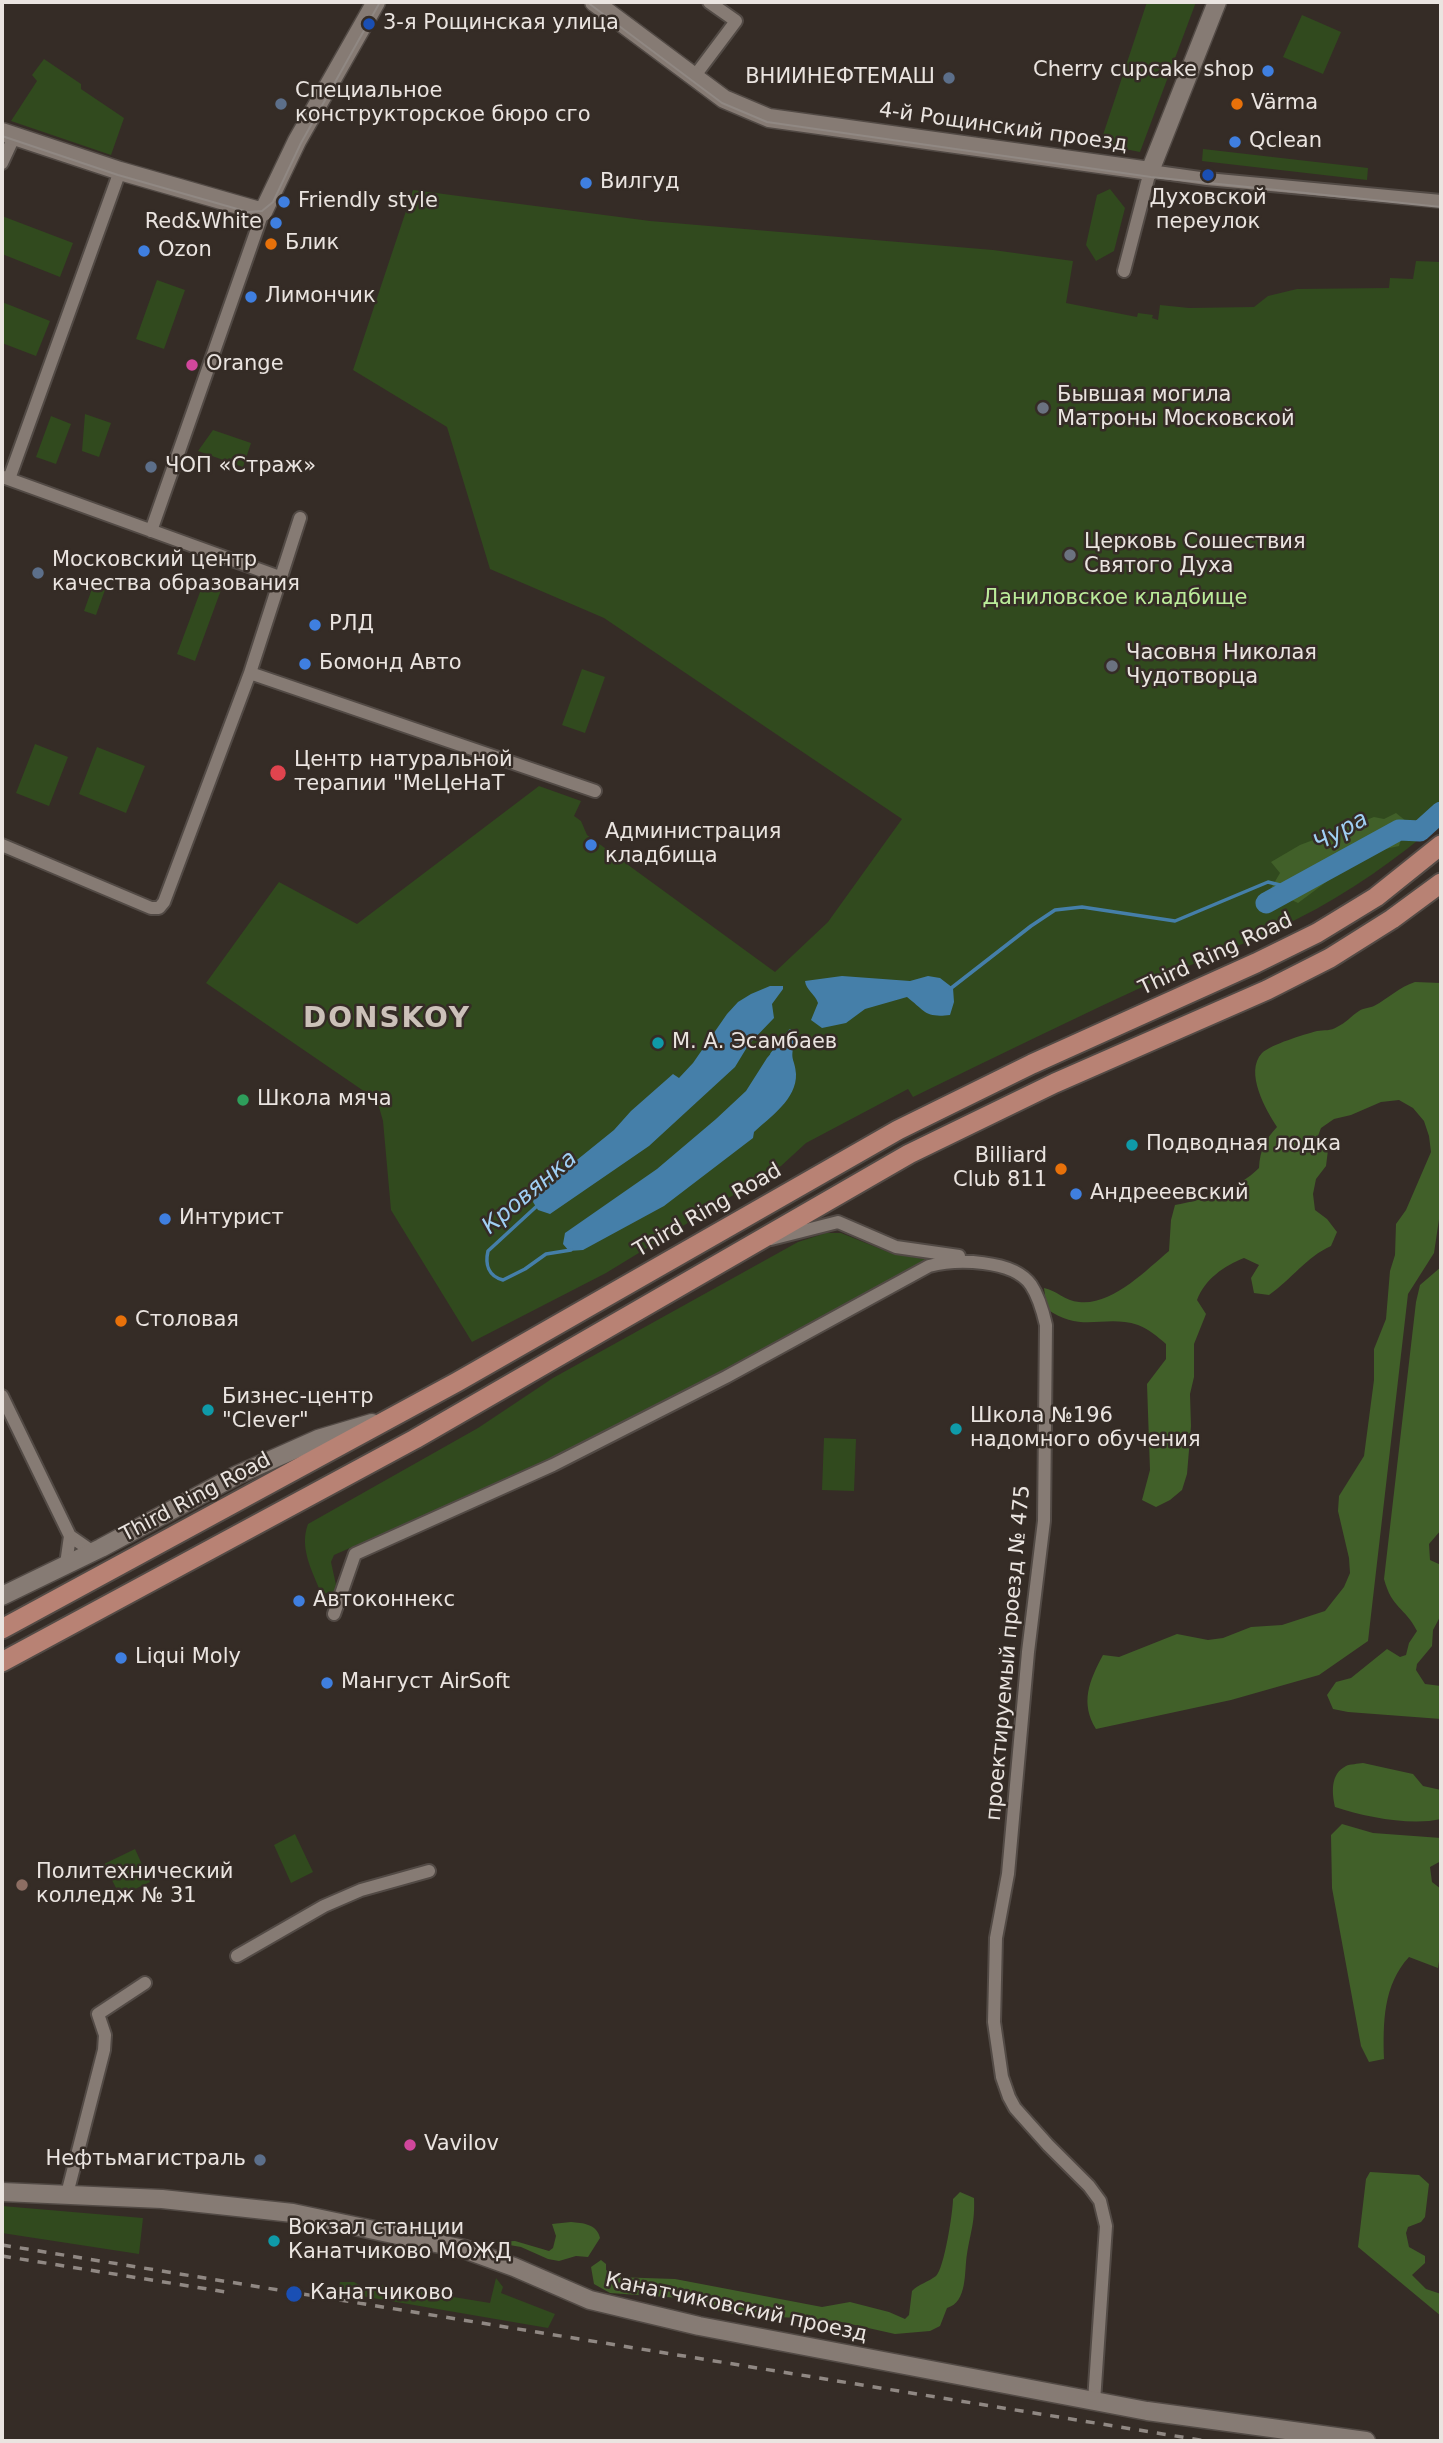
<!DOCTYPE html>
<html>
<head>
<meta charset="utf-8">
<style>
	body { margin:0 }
	#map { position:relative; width:1443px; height:2443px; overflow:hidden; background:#352c26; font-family:"DejaVu Sans",sans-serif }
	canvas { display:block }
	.frame { position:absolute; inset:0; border:4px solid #eae4e0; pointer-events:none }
</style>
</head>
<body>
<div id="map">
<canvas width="1443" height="2443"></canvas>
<div class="frame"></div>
</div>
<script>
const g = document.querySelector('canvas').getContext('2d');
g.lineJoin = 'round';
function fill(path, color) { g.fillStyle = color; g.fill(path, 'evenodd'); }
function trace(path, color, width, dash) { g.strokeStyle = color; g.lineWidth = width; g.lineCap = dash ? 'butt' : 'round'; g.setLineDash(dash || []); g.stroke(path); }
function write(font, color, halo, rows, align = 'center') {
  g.font = font + ' "DejaVu Sans",sans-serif'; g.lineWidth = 5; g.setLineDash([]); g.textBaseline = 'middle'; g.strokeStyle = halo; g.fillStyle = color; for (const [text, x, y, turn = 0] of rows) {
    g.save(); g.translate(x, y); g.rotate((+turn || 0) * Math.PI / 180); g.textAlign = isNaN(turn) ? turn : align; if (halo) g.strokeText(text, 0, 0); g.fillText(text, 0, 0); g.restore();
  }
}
const green = new Path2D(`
	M1147,2H1196L1140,152L1100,144Z
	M1302,15L1341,32L1323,74L1283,57Z
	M44,59L81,84V89L124,118L111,155L11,121L37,81L32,75Z
	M1203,149L1368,168L1367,180L1202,161Z
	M1110,189L1125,208L1114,251L1096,261L1086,245L1097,195Z
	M413,190L650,221L993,250L1073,261L1066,303L1137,317L1138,313L1153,315L1152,318L1158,320L1160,305L1189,308L1254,307L1268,296L1297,289L1389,288L1390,278L1413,279L1416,261L1441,262V821C1397,859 1349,893 1297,919C1255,941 1209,956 1166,976C1081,1015 997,1056 913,1097L908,1089L806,1143L781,1166L606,1273L472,1342L391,1210L383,1121L379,1107L371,1096L206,983L279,882L357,924L539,786L581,801L574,816L581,821L587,835L775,972L828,922L902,819L604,618L490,569L447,427L353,370Z
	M2,216L73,243L60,277L2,254Z
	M157,280L185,290L164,349L136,339Z
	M2,302L50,321L36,356L2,343Z
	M85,414L111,423L99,457L82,451Z
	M51,416L71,424L56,464L36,457Z
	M213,430L251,443L243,467L198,451Z
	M203,584L221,590L195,661L177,654Z
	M93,586L105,590L96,615L84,611Z
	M582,669L605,677L585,733L562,725Z
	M35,744L68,757L49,806L16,793Z
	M97,747L145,766L126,813L79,794Z
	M826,1233H841L893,1254L948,1263L729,1381L556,1471L364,1554L359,1544L334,1555L331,1562L338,1594L321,1593C312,1570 299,1548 308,1524L478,1428L553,1378L798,1242Z
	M824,1438L856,1439L854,1491L822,1490Z
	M295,1834L313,1872L291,1883L274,1845Z
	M135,1849L150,1882L120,1896L104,1864Z
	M2,2206L143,2218L139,2254L2,2233Z
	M496,2278L503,2287L501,2293L555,2314L548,2328L338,2292L340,2282H354L366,2289L380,2285L490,2303Z`);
const forest = new Path2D(`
	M1396,813L1406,821L1399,846L1376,851L1345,868L1298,903L1270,890L1280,873L1271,862L1300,845L1374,817L1384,819Z
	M1415,982L1441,983V1206L1434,1253L1408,1294L1368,1641L1319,1675L1231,1700L1096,1729C1080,1703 1089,1681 1103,1655L1119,1657L1177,1634L1208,1640L1223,1638L1251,1627L1282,1625L1325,1611L1344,1587L1350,1573L1349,1558L1338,1511L1339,1496L1364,1456L1374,1380V1349L1386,1319L1390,1271L1395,1255L1396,1224L1406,1210L1431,1152L1429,1136L1424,1121L1413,1108L1399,1100L1381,1102L1351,1115L1334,1119L1321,1128L1316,1141L1328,1150L1326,1166L1316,1179L1313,1194L1315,1210L1327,1219L1337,1232L1331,1246C1306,1257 1291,1280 1269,1295L1254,1293L1251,1278L1259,1265L1244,1258C1224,1266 1205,1279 1197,1300L1206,1314L1194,1344V1377L1190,1394L1191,1426L1187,1474L1182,1490L1170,1500L1156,1507L1142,1500L1150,1470L1147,1384L1166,1359V1344C1158,1337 1149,1329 1138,1325C1103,1314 1082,1334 1047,1309L1044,1288C1056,1290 1065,1301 1079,1302C1112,1306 1146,1270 1169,1251L1171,1220L1175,1205C1204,1200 1238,1189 1259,1168C1260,1150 1265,1140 1277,1127C1266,1110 1244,1072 1262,1053C1272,1044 1303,1035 1317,1031C1324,1030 1331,1031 1337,1027C1346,1023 1351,1016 1359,1011C1363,1008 1369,1008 1374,1006C1389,998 1399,987 1415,982Z
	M1441,1267V1530L1429,1544L1430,1560L1441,1565V1615L1433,1630L1432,1646L1417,1664L1416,1670L1425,1684L1441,1686V1719L1348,1712L1333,1709L1327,1695L1336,1682L1351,1678L1387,1649L1400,1657L1406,1655L1409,1643L1417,1631C1405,1607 1392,1609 1384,1579L1416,1302L1420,1285Z
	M1363,1763L1413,1774L1423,1786L1441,1790V1819C1411,1826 1365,1817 1335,1807C1332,1793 1330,1774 1346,1766C1350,1764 1358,1764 1363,1763Z
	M1342,1824L1373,1833L1441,1838V1861L1430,1867L1432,1882L1441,1889V1948L1438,1968L1409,1957C1383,1985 1383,2023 1384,2059L1369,2062L1361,2046L1332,1888L1331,1835Z
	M1370,2172L1419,2175L1429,2184L1425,2217L1421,2222L1408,2227L1406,2233L1409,2247L1425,2256V2263L1412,2275L1426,2289L1441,2294V2316L1358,2247L1366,2179Z
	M960,2192L974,2198C975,2222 971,2230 967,2254C964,2271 968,2302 947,2308L940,2326L930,2331L895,2334L837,2321L724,2313L680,2298L610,2293L594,2284L591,2267L601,2260L606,2264V2270L615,2277L675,2279L822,2307L850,2302L889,2312L905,2319L909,2315L912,2291C919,2284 928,2282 936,2276C944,2269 953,2212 953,2199Z
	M571,2222C583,2223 597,2224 600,2238L588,2257L576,2256L559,2261L548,2259L521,2247L492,2242L515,2241L549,2251L553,2248L556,2236L552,2224Z`);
const water = new Path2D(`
	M842,976L910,981L928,976L940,978L953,988L954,1002L950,1015C925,1018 925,1011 907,997L865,1009L846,1023L822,1028L811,1020L818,1003C815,994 806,990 805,981Z
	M770,986H783V989L772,1004L774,1018L749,1044L735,1067L649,1146L550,1214L538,1210L533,1202L536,1193L614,1130L631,1111L673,1074L679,1078L693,1063L727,1014L738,1002L751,994Z
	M786,1036H792L795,1041C789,1061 795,1058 796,1074C797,1099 770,1117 754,1132L753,1138L664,1206L583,1250L569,1251L563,1244L565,1233L657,1169L716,1119L746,1091L767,1058Z`);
const stream = new Path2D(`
	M950,989L1031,926L1055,910L1082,907L1175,921L1268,882L1292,888
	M772,1054L790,1031
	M538,1205L488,1251C485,1264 488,1276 503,1280L525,1269L546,1254L571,1250`);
const river = new Path2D(`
	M1266,903L1399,830L1420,831L1441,812`);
const street = new Path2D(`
	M694,77L736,21L709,2
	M2,163L14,137
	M1124,271L1150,171L1207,179L1441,201
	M3,477L282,578
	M9,479L120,171
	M151,531L263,212
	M250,673L595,791
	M2,845L151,908H159L164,902L250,673L300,518
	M771,1239L838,1222L896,1247L959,1256
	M2,1396L70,1536L93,1552
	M66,1564L70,1536
	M334,1614L355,1554L553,1465L726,1377L929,1266C956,1259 1013,1259 1031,1285C1039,1297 1043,1312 1046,1325L1044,1521L1028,1652L1008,1874L996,1938L994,2022L1002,2077L1009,2097L1015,2108L1048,2145L1089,2186L1100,2201L1106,2226L1094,2401
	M237,1956L324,1906L361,1890L429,1871
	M67,2194L104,2050L105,2035L98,2014L145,1983`);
const secondary = new Path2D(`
	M594,2L724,99L769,118L1150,171L1217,2
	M2,132L120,171L263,212L297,141L376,2
	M2,1596L101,1548L237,1475L318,1439L372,1423
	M2,2192L162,2199L293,2213L464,2249L514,2267L590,2300L699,2326L1147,2411L1366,2441`);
const primary = new Path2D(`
	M2,1629L457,1382L898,1130L1032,1064L1256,963L1317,933L1376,897L1441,845
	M2,1662L415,1439L909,1154L1055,1083L1267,990L1330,958L1392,919L1441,883`);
const tram = new Path2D(`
	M587,2L722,103L767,122L1151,177L1441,207
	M2,136L118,175L248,212L262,211L273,202L301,143L380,2`);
const rail = new Path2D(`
	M2,2245L1206,2441
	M2,2256L226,2292`);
const markers = [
	[369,24,7,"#1a4fb4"],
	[1268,71,7,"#3f7fe0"],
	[949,78,7,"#5c6f8a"],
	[281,104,7,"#5c6f8a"],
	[1237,104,7,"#e8710a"],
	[1235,142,7,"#3f7fe0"],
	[1208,175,7,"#1a4fb4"],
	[586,183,7,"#3f7fe0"],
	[284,202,7,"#3f7fe0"],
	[276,223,7,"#3f7fe0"],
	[271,244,7,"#e8710a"],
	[144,251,7,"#3f7fe0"],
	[251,297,7,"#3f7fe0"],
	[192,365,7,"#d1479c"],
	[1043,408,7,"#6b7280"],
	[151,467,7,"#5c6f8a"],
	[1070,555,7,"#6b7280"],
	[38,573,7,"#5c6f8a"],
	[315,625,7,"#3f7fe0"],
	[305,664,7,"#3f7fe0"],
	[1112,666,7,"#6b7280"],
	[278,773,9,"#e0444e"],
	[591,845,7,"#3f7fe0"],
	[658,1043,7,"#0f9aa8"],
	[243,1100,7,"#2e9e5b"],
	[1132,1145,7,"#0f9aa8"],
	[1061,1169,7,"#e8710a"],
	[1076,1194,7,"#3f7fe0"],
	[165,1219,7,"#3f7fe0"],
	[121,1321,7,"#e8710a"],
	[208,1410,7,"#0f9aa8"],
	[956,1429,7,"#0f9aa8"],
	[299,1601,7,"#3f7fe0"],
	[121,1658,7,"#3f7fe0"],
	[327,1683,7,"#3f7fe0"],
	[22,1885,7,"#8d6e63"],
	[410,2145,7,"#d1479c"],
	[260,2160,7,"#5c6f8a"],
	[274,2241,7,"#0f9aa8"],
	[294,2294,9,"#1a4fb4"]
];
const poiNames = [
	["3-я Рощинская улица",383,24],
	["Cherry cupcake shop",1254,71,"right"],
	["ВНИИНЕФТЕМАШ",935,78,"right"],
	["Специальное",295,92],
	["конструкторское бюро сго",295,116],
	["Värma",1251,104],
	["Qclean",1249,142],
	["Вилгуд",600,183],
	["Духовской",1208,199,"center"],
	["переулок",1208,223,"center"],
	["Friendly style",298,202],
	["Red&White",262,223,"right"],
	["Блик",285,244],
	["Ozon",158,251],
	["Лимончик",265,297],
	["Orange",206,365],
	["Бывшая могила",1057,396],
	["Матроны Московской",1057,420],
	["ЧОП «Страж»",165,467],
	["Церковь Сошествия",1084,543],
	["Святого Духа",1084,567],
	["Московский центр",52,561],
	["качества образования",52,585],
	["РЛД",329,625],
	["Часовня Николая",1126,654],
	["Чудотворца",1126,678],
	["Бомонд Авто",319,664],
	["Центр натуральной",294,761],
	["терапии \"МеЦеНаТ",294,785],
	["Администрация",605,833],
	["кладбища",605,857],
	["М. А. Эсамбаев",672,1043],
	["Школа мяча",257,1100],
	["Подводная лодка",1146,1145],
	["Billiard",1047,1157,"right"],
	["Club 811",1047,1181,"right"],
	["Андрееевский",1090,1194],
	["Интурист",179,1219],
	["Столовая",135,1321],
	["Бизнес-центр",222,1398],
	["\"Clever\"",222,1422],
	["Школа №196",970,1417],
	["надомного обучения",970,1441],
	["Автоконнекс",313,1601],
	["Liqui Moly",135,1658],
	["Мангуст AirSoft",341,1683],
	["Политехнический",36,1873],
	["колледж № 31",36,1897],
	["Vavilov",424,2145],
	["Нефтьмагистраль",246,2160,"right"],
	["Вокзал станции",288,2229],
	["Канатчиково МОЖД",288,2253],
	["Канатчиково",310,2294]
];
const streetNames = [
	["4-й Рощинский проезд",1003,128,8],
	["Third Ring Road",1216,955,-25],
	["Third Ring Road",708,1211,-30],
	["Third Ring Road",196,1498,-28],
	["проектируемый проезд № 475",1009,1653,-85],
	["Канатчиковский проезд",736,2308,12]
];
const parkNames = [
	["Даниловское кладбище",1115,599]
];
const waterNames = [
	["Чура",1341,832,-29],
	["Кровянка",530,1193,-40]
];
const districtNames = [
	["DONSKOY",387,1020]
];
fill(green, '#314a1e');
fill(forest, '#416029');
fill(water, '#457fa9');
trace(stream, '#457fa9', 3.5);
trace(river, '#457fa9', 21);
trace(street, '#524a45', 16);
trace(secondary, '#524a45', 21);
trace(primary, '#524a45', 23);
trace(street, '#867b74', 12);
trace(secondary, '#867b74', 18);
trace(primary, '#b88274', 19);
trace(tram, '#908883', 2);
trace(rail, '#908883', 3.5, [9, 9]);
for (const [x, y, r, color] of markers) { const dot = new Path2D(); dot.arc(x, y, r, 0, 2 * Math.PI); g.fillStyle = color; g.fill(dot); trace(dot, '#352c26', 2.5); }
write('21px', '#eae4e0', '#352c26', poiNames, 'left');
write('21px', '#eae4e0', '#352c26', streetNames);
write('21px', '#bbec9a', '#352c26', parkNames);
write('italic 23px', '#a0cff4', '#352c26', waterNames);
g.letterSpacing = '2px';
write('bold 28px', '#ccc1b9', '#352c26', districtNames);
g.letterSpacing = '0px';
</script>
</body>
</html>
